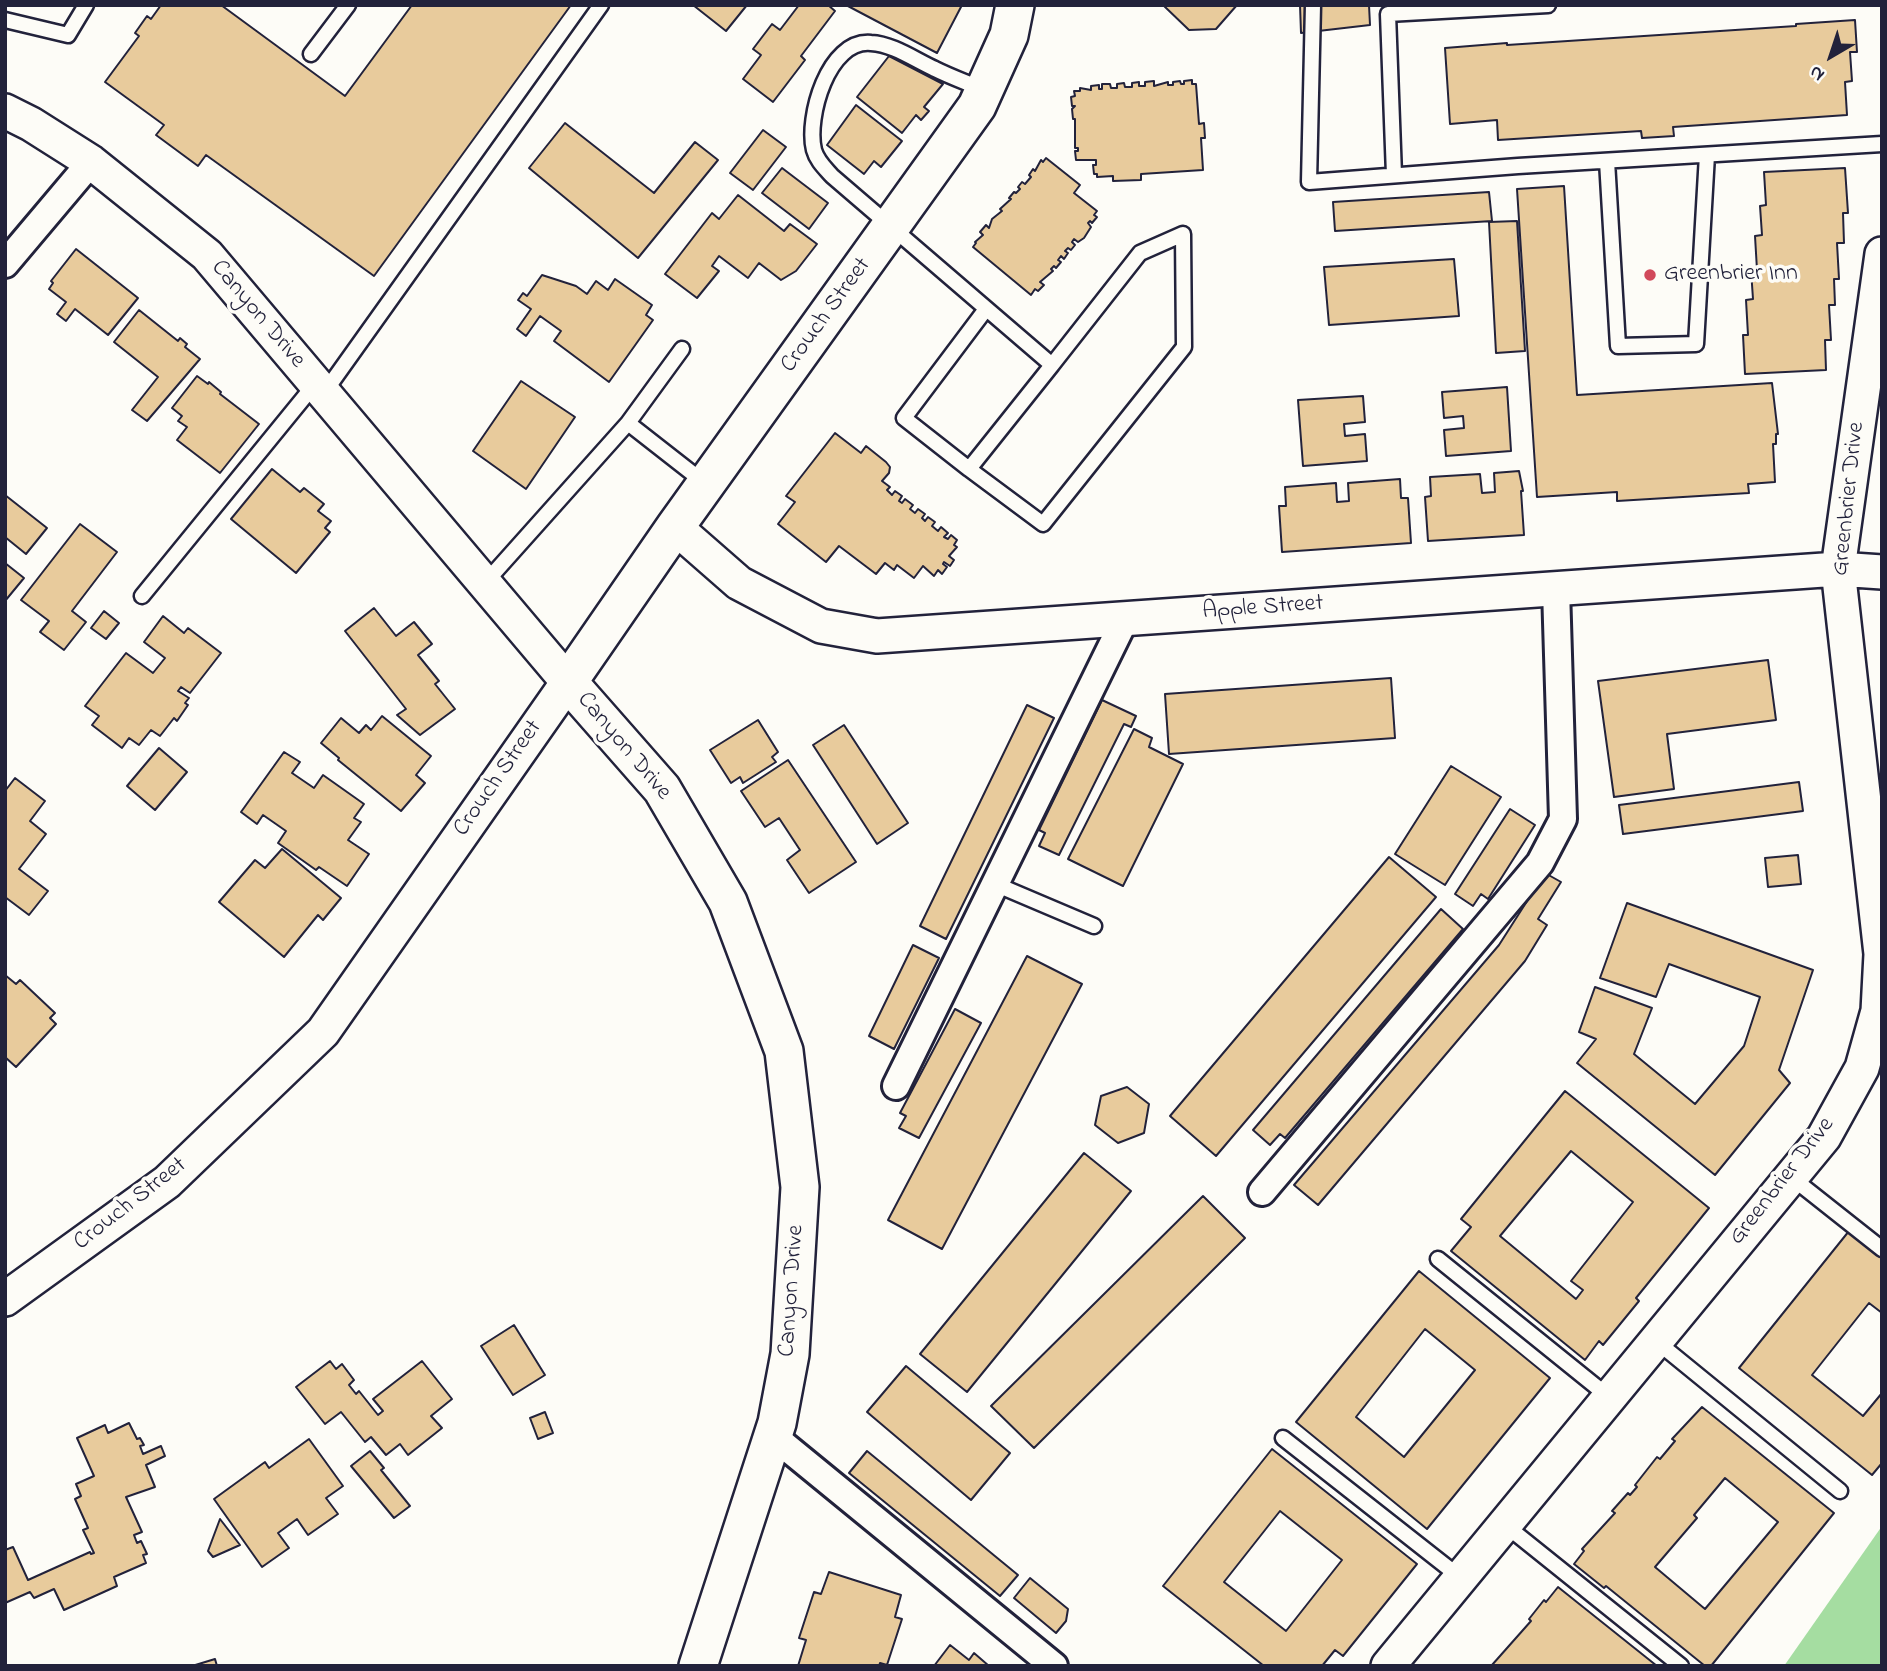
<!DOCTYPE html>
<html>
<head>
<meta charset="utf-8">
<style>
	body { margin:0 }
	#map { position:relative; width:1887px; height:1671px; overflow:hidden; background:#fdfcf7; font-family:"Indie Flower",sans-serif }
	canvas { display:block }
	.frame { position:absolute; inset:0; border:7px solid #22223b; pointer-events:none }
	.north { position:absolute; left:1796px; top:21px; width:70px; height:70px; -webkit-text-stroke:5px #fdfcf7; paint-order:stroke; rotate:219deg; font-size:19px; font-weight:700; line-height:28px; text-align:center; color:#22223b }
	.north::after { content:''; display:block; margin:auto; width:24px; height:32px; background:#22223b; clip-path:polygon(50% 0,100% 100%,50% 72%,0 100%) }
</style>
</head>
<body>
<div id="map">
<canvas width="1887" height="1671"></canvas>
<div class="frame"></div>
<div class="north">N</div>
</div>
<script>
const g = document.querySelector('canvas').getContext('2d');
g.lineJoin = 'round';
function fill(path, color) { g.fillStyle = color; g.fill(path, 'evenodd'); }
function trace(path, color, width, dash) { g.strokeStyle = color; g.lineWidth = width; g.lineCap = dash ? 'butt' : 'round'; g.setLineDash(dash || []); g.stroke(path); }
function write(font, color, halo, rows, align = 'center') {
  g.font = font + ' "Indie Flower",sans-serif'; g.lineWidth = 7; g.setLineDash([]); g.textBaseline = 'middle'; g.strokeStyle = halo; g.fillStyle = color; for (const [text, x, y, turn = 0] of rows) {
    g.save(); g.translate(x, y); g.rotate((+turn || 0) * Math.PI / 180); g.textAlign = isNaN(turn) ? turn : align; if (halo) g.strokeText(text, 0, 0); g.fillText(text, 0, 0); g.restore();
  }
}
const green = new Path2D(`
	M1882,1526V1666H1784Z`);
const building = new Path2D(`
	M161,5H221L345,96L412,5H571L374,276L206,155L198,166L156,135L164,125L105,82L139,36L135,33L147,16L151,19Z
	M693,5H747L726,31Z
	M799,5H828L835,11L801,56L805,60L773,102L743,79L761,55L753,49L772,24L780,30Z
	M846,5H962L937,53Z
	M1163,5H1237L1216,29L1189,30Z
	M1300,5H1369L1370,25L1301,33Z
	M1855,20L1857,52H1850L1852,81L1845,82L1847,115L1673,127L1674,136L1642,138L1641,131L1498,140L1497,120L1450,124L1445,48L1507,43V45L1796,26V24Z
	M889,56L943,84L924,107L929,111L921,120L916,115L902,133L857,97Z
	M1192,80V84H1196L1199,124L1204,123L1205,138H1201L1203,170L1141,174V180L1113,181V176L1097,177V174H1094L1093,165H1096V160H1076L1075,151H1078V148H1075V119H1073L1072,109L1075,106H1072L1071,97L1075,96L1074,91H1080V88L1091,90V86L1099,85V89H1102V84H1110L1111,88H1117V84L1124,83L1125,87H1132V83L1139,82V86H1145V82L1154,81V86L1168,82V85H1173V82L1180,81L1181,84H1184V81Z
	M856,105L902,141L881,167L874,161L864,174L827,145Z
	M565,123L654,193L695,142L718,160L638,258L529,168Z
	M763,130L786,147L753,190L730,173Z
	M1046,158L1080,185L1074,193L1097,211L1094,215L1097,217L1092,223L1090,221L1088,223L1091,227L1084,238L1078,242L1074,239L1072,242L1075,245L1071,250L1068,248L1065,251L1068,253L1064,259L1061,256L1058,260L1061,262L1056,268L1054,266L1051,269L1053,271L1040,282L1044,285L1038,291L1035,289L1031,295L973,247L976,243L975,242L983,235L980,232L986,225L989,228L992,219L1002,211L1000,209L1011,199L1009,198L1014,192L1016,193L1020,189L1018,187L1022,182L1025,184L1031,177L1029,175L1033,169L1035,171L1041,160L1043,162Z
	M782,168L828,203L809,229L762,193Z
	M1845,168L1848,213H1843L1844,243H1837L1839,279H1834L1835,305H1829L1831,340H1825L1826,370L1745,374L1743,335H1748L1746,300L1753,299L1751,270H1757L1755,236L1762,235L1760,206L1766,205L1764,172Z
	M1564,186L1577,395L1772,383L1778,434H1776V444H1773L1775,482L1748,484L1749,493L1617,501V492L1537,497L1517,189Z
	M1489,192L1492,221L1335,231L1333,202Z
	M738,195L784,231L790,224L817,244L796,271L781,280L759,263L748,278L719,256L712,266L719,271L697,298L665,274L712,213L719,219Z
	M1517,221L1525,351L1496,353L1489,222Z
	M76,249L138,298L108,335L75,309L66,321L57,314L66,302L49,289L53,283L51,281Z
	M1454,259L1459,316L1329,325L1324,267Z
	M542,275L576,286L587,294L596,281L608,290L615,279L652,305L646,315L653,320L609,382L554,341L561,331L540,316L526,336L517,329L531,309L518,300L523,293L527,296Z
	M139,310L178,341L180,338L187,344L185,347L200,359L147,421L132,410L158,377L114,342Z
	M197,376L208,384L209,382L221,392L220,394L259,424L220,473L177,440L187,427L178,421L182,416L172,408Z
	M521,381L575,417L526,489L473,451Z
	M1507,387L1511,451L1446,456L1444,430L1464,428L1463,416L1444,418L1442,392Z
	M1363,396L1365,422L1344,424L1345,436L1365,434L1367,461L1303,466L1298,400Z
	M835,433L861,453L866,446L886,462L890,467L889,473L882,481L890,487L887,490L892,495L895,491L902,496L899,501L902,503L905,499L913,505L910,509L915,513L918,509L925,514L922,518L925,521L928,517L935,522L932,526L938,531L941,527L948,533L944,537L948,539L951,535L957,540L954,545L957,547L949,556L954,560L950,566L944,562L943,564L947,567L942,574L938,570L934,576L923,566L914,578L897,565L894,570L885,563L876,574L839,546L826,562L778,524L795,502L786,496Z
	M272,469L300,492L304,488L324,504L318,511L331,521L325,528L330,532L296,573L231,519Z
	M1519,471L1523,491H1521L1524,535L1428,541L1425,497L1431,496L1430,477L1480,474L1482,493L1495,492L1494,473Z
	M1400,479L1401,498H1408L1411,543L1282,552L1279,506H1286L1285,487L1336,483L1337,502L1349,501L1348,483Z
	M5,495L47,528L26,554L5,537Z
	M80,524L117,552L72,611L86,622L64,650L40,632L49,621L21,600Z
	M5,563L24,578L5,601Z
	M374,608L396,636L414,622L432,644L418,655L439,681L435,684L455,709L420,735L397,715L406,709L345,631Z
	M104,611L119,623L106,639L91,628Z
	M163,616L184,633L188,628L221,653L190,693L181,687L178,691L189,698L185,703L188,705L177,721L174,718L160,736L151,730L139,745L129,738L122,748L92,725L99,716L85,706L126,653L153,673L165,658L144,642Z
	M1768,660L1776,720L1667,734L1674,789L1614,797L1598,681Z
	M1391,678L1395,738L1169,754L1165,694Z
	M1102,700L1136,716L1131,727L1124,724L1059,855L1039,846L1045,833L1039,830Z
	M1027,705L1054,718L946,939L920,926Z
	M382,716L431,756L416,775L425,783L401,811L338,760L339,758L321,743L341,718L359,733L366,725L371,730Z
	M758,720L778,752L772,757L776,762L743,783L740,777L731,783L710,750Z
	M844,725L908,823L877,844L813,745Z
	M1134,729L1152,738L1149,747L1183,764L1123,886L1068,859Z
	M159,748L187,772L155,810L127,786Z
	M284,752L300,762L292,773L314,788L323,775L364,804L354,818L361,822L348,840L369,854L347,886L319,867L316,870L278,843L286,831L263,815L257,824L241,812Z
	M788,760L856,862L809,893L787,860L800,850L779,818L765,827L741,791Z
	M1451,766L1501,797L1445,885L1395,854Z
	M15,778L45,801L30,821L46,834L19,869L48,891L29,915L5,897V791Z
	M1799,782L1803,811L1623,834L1619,805Z
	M1510,809L1535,825L1488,899L1481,894L1473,906L1455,894Z
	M282,849L341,898L323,920L318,915L284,957L219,902L255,860L265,868Z
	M1798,855L1801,884L1768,887L1765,858Z
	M1389,857L1436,897L1216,1156L1170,1116Z
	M1545,873L1561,882L1538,919L1547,925L1525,961L1318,1205L1294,1185L1499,945Z
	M1627,903L1813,970L1779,1070L1790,1083L1715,1175L1577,1063L1596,1039L1579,1032L1595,987L1652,1008L1634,1054L1695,1104L1744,1046L1760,997L1669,964L1656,997L1600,978Z
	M1441,909L1463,929L1285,1138L1280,1134L1270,1145L1253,1130Z
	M913,945L939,958L894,1049L869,1036Z
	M1027,956L1082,984L942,1249L888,1220Z
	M5,975L16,984L20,980L55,1013L50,1018L56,1024L16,1067L5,1057Z
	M955,1009L981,1023L919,1138L899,1128L906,1116L900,1113Z
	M1127,1087L1149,1104L1144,1133L1118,1143L1095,1125L1101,1096Z
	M1565,1091L1709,1208L1636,1298L1639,1301L1603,1345L1599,1341L1585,1360L1451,1251L1471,1227L1461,1219ZM1571,1151L1633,1202L1571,1281L1583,1290L1576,1299L1500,1236Z
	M1084,1153L1131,1191L967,1392L920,1354Z
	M1203,1196L1245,1238L1034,1448L991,1406Z
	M1849,1231L1882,1257V1313L1869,1303L1812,1375L1863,1416L1882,1393V1463L1872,1475L1739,1368Z
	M1419,1271L1550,1378L1427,1529L1296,1422ZM1425,1329L1475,1370L1404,1457L1356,1417Z
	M514,1325L545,1375L513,1395L481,1346Z
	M330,1361L336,1369L342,1364L354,1380L349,1385L356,1394L359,1391L378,1415L383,1411L373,1399L422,1361L452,1399L431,1416L442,1428L408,1455L400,1444L386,1455L371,1437L365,1442L341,1412L325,1424L296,1387Z
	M906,1366L1010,1453L971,1500L867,1412Z
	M1702,1407L1834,1513L1711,1666H1705L1606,1586L1604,1588L1574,1564L1584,1551L1582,1549L1615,1513L1612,1511L1628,1493L1630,1495L1637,1487L1635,1485L1657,1457L1660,1459L1675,1441L1672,1439ZM1725,1478L1778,1522L1705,1609L1655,1567L1697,1518L1694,1515Z
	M545,1412L553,1433L538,1439L530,1418Z
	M129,1423L137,1439L140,1438L144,1445L140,1446L143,1454L161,1446L165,1456L146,1465L155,1487L126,1497L142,1532L134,1535L137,1543L141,1541L147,1554L143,1555L146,1563L114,1577L117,1586L64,1610L54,1589L34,1598L30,1592L5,1603V1550L13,1547L28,1580L90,1552L91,1554L94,1553L83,1530L88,1528L75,1499L81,1496L76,1484L94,1476L77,1438L105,1425L108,1433Z
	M309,1439L343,1486L326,1498L338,1514L308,1535L297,1519L278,1533L289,1548L262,1567L214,1499L265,1462L269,1468Z
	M1272,1449L1417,1564L1343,1656L1335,1650L1322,1666H1264L1163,1586ZM1280,1511L1342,1560L1286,1631L1224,1582Z
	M370,1451L384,1468L381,1470L410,1506L394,1518L351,1466Z
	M867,1451L1018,1575L1000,1596L849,1473Z
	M220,1519L240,1545L213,1557L208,1551Z
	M829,1572L901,1595L895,1617L902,1619L887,1665L880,1663L879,1666H798L806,1640L799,1638L814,1592L821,1594Z
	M1030,1578L1068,1609L1066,1621L1056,1633L1014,1598Z
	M1558,1587L1657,1666L1492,1665L1531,1621L1529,1619L1544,1600L1546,1602Z
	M950,1645L969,1660L974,1653L989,1666H934Z
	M215,1659L217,1666H192Z`);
const service = new Path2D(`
	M1313,5L1309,182L1518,166L1882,144
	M5,20L68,35L86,5
	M311,54L348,5
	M984,90C968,83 951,77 935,69C915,60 893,44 871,43C828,39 806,118 814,150C817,161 825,168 832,176L1052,365L969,469L1043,524L1184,347L1183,234L1140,253L1052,365
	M1607,161L1618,346L1696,344L1707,155
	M1394,175L1388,14L1548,5
	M324,393L601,5
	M628,423L682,349
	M969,469L904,418L986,309
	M485,583L628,423L706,484
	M142,596L315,384
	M995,884L1094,926
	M1791,1177L1882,1249
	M1438,1259L1609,1397
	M1656,1341L1840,1491
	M1283,1438L1461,1578
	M1504,1524L1681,1666`);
const minor = new Path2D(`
	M5,264L91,162
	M896,1086L1125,619
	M1262,1192L1540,863L1563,819L1556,589
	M773,1436L1054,1666`);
const tertiary = new Path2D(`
	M5,111L31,124L91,162L207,255L568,682L323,1032L167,1182L5,1299
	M675,527L739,583L821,626L877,636L1838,569L1882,572
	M1388,1666L1824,1137L1862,1068L1878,1011L1881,954L1838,569L1882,254`);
const secondary = new Path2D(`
	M698,1666L777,1423L790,1354L800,1187L784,1051L728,902L662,789L568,682L675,527L977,106L1009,35L1015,5`);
const markers = [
	[1650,275,7,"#d1495b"]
];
const poiNames = [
	["Greenbrier Inn",1664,275]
];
const streetNames = [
	["Canyon Drive",257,315,50],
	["Crouch Street",827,316,-54],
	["Greenbrier Drive",1850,499,-84],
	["Apple Street",1263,609,-4],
	["Canyon Drive",623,747,50],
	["Crouch Street",499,779,-55],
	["Greenbrier Drive",1783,1182,-52],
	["Crouch Street",131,1205,-38],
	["Canyon Drive",793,1291,-86]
];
fill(green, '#a5dda1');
fill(building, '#e8cb9c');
trace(building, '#22223b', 2);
trace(service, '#22223b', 19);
trace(minor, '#22223b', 32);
trace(tertiary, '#22223b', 38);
trace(secondary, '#22223b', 42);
trace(service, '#fdfcf7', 14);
trace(minor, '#fdfcf7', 26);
trace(tertiary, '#fdfcf7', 33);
trace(secondary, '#fdfcf7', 37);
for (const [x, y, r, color] of markers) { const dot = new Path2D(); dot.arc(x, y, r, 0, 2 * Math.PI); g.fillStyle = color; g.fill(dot); trace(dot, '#fdfcf7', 2.5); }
write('24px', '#22223b', '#fdfcf7', poiNames, 'left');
write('24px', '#22223b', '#fdfcf7', streetNames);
</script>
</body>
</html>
